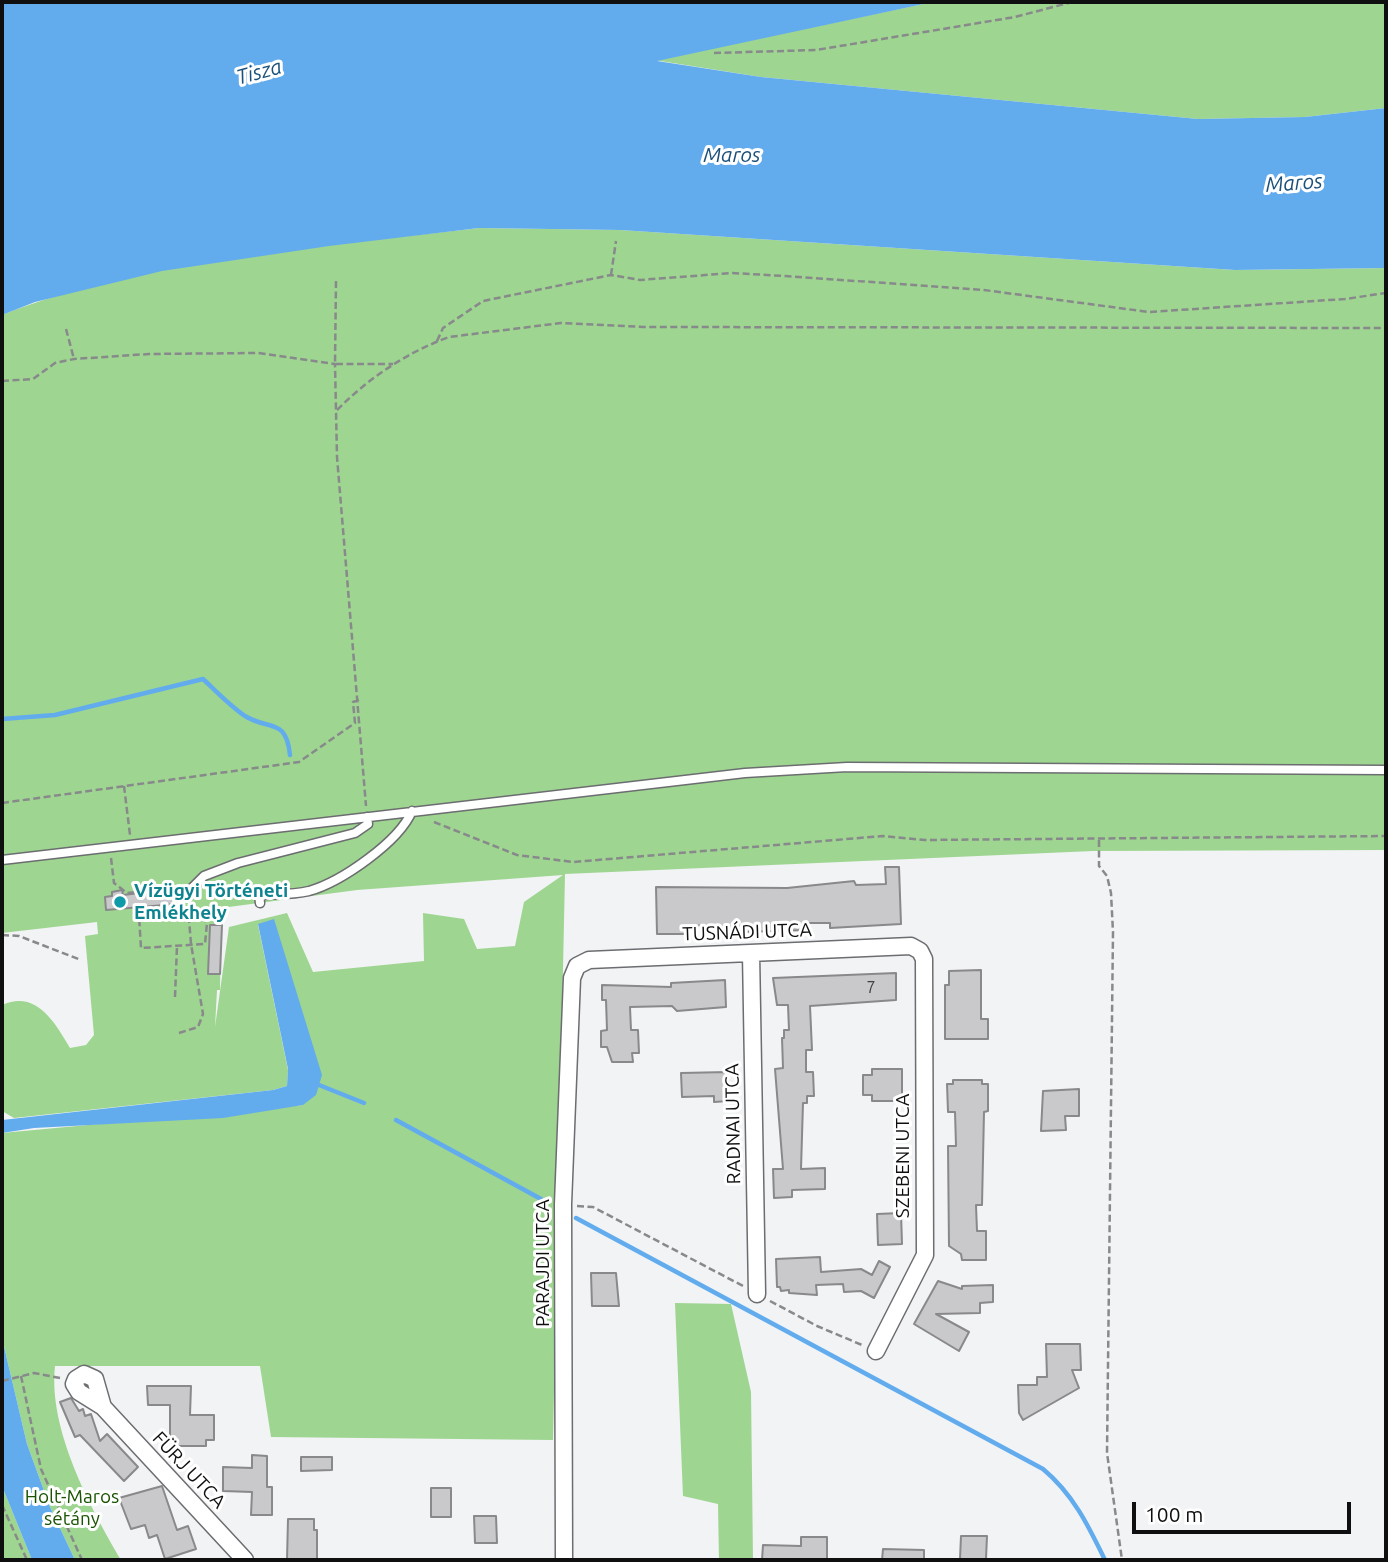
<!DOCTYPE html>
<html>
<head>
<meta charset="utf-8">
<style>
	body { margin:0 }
	#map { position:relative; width:1388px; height:1562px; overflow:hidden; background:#f1f3f5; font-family:Ubuntu,sans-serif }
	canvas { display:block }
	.frame { position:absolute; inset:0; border:4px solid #0f0f10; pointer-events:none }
	.scale { position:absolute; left:1132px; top:1502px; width:219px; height:32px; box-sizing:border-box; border:4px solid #0f0f10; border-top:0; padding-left:9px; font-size:21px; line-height:24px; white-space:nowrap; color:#0f0f10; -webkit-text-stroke:5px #fff; paint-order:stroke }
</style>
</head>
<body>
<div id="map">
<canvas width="1388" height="1562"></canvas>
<div class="frame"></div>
<div class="scale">100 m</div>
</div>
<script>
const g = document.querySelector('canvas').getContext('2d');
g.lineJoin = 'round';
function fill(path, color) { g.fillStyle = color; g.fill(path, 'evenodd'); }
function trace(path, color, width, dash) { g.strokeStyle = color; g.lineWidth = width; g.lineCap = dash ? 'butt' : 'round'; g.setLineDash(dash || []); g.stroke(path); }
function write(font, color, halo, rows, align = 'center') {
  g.font = font + ' Ubuntu,sans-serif'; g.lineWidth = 6; g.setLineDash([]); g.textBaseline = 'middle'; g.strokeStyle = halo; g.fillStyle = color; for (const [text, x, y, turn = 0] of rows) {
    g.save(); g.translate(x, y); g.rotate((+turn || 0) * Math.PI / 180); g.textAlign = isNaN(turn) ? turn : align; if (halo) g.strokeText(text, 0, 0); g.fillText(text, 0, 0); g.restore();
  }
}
const green = new Path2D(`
	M933,2H1386V108L1305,117L1198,119L761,77L654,60Z
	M479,228L620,230L1235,270L1386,268V850L1093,851L565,874L553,1440L271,1437L260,1366H55C48,1429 90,1507 121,1560H75L50,1507L27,1444L2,1338V1133L303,1105L274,920L258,925L288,1070L287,1086L273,1090L14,1118L2,1111V1005C36,990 54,1021 70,1048L86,1045L94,1035L85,936L98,934L97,922L2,933V315C144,259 327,246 479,228ZM563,875L524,902L515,946L477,949L464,919L423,913L424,961L313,972L287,913L229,927L215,1027L217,990H220L221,908L357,890Z
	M675,1303L731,1304L751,1392L753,1560H719L718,1504L683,1496Z
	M2,1486L32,1560H2Z`);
const water = new Path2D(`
	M2,2H933L657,61L761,77L1198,119L1305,117L1386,108V268L1235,270L620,230L479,228L329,246L162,271L35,302L2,315Z
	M274,919L322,1075L316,1095L303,1105L223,1118L34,1128L2,1133V1120L273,1090L287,1086L288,1069L258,924Z
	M2,1338L27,1444L50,1507L75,1560H32L2,1486Z`);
const stream = new Path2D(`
	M2,719L55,715L203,679C216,691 230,706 245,716C269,731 286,717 290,755
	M319,1085L364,1103
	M396,1120L541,1199
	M576,1218L1043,1469C1073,1494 1088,1525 1105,1560`);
const building = new Path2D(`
	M885,867H899L901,924L830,928V923H807V930L710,933V925L688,926V934H657L656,887L787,888L854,881L856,885L886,884Z
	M174,889L176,904L106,910L105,897L112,896V892L122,890L123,895Z
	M210,925H222L220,974H208Z
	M981,970V1019H988V1039H945V985H949V971Z
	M896,973V1000L810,1006L812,1050H806V1072H813L814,1096H807V1103H803L801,1169L825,1168V1189L792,1190V1197L774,1198L773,1169H783L775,1069L783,1068L782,1038H784V1030H789L788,1005H777L773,978Z
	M725,980L726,1007L677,1011L672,1006L630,1007L631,1030H638L639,1053H632L633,1062H612L607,1047H601V1031L607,1030L606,1000H602V985L671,987V983Z
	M872,1069H902V1101H872V1095H863V1075H872Z
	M728,1072L729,1101L714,1102V1096L682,1097L681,1073Z
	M953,1080H982V1084H988V1111L984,1112L982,1205H976L977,1231H986V1260H962L961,1254L949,1246L948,1146H956L955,1112H948L947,1084H953Z
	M1079,1089V1116H1065L1066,1130L1041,1131L1043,1091Z
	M901,1213L902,1244L878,1245L877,1214Z
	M820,1257L821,1272L861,1269L872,1275L879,1261L890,1267L874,1298L861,1291L844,1292L843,1284L816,1285L817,1295L789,1293V1290L781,1291L780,1287H777L776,1259Z
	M591,1273H616L619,1306H592Z
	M938,1281L962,1289V1286L993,1285V1302L980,1303V1313L936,1314L969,1332L959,1351L914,1324Z
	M1046,1344H1080L1081,1370H1072L1079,1388L1023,1420L1019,1413L1018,1385H1037V1377H1047Z
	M147,1386H191L190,1415H214V1440H206V1446H175L176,1440H170V1405H148Z
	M71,1398L79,1411L83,1409L85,1416L91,1414L100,1441L107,1434L138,1467L124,1481L80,1435L75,1437L60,1402Z
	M252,1455L267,1456V1487H272V1515H251L252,1492L223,1491V1467L252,1468Z
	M301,1457H332V1470L301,1471Z
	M162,1486L177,1530L188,1526L196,1549L165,1559L157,1535L149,1538L145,1525L131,1529L119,1498Z
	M431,1488H451V1517H431Z
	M474,1516H496L497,1543H475Z
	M288,1519H314V1530H317V1560H287Z
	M961,1536H987L986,1559H960Z
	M801,1537H827V1560H762L763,1545L801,1546Z
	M883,1549L924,1550V1560H882Z`);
const path = new Path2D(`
	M714,53L816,50L1015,17L1072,2
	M611,275L616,241
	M336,281L335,364H393
	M66,329L74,359
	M437,341L443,328L483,301L611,275L640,280L732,273L785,276L984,290L1149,312L1345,299L1386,293
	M2,381L33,379L55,363L74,359L149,354L258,353L335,364L337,457L366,806
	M337,410C370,377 406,353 449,337L561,323L644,327L1386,328
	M124,786L130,835
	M2,803L299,762L355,723L353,702L359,700
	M434,822L517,855L573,862L883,836L925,840L1386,836
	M1099,840V866L1107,876L1111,893L1113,932L1107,1453L1122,1560
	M111,858L114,883L127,893L176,888
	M133,912L139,916L141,948L205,944L207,923L188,905
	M139,916L144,909
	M2,935L19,936L81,960
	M175,997L177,946
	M179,1033L198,1027L203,1014L191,944L188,907
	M577,1206L593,1207L743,1286
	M770,1301L817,1326L862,1345
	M21,1376L41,1469L82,1560
	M2,1381L34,1373L60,1378
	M2,1505L27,1560`);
const lane = new Path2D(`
	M2,860L745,773L847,767L1386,770
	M186,894L204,876L238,863L355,833L368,824L367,817
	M260,903L259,895C274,894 293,895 309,891C341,882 399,842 412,811`);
const street = new Path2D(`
	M751,953L757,1294
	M103,1407L95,1379L84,1374L76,1379L74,1384L79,1392L103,1407L245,1560
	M564,1560L563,1204L572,978L577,966L589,960L911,946L920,951L924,959L925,1255L876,1351`);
const markers = [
	[120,902,7,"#0f9aa8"]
];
const numberNames = [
	["7",871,988]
];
const cultureNames = [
	["Vízügyi Történeti",134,891],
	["Emlékhely",134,913]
];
const streetNames = [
	["TUSNÁDI UTCA",747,932,-2],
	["RADNAI UTCA",733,1124,-91],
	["SZEBENI UTCA",903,1156,-90],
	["PARAJDI UTCA",543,1263,-90],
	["FÜRJ UTCA",189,1470,47]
];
const parkNames = [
	["Holt-Maros",72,1497],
	["sétány",72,1519]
];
const waterNames = [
	["Tisza",259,72,-15],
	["Maros",732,155],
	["Maros",1294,183,-4]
];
fill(green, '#9ed590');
fill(water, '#62acee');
trace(stream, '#62acee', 4.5);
fill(building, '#c9c8cb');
trace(building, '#89888b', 2);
trace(lane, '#6c6d70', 11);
trace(street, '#6c6d70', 19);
trace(path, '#88898b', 2.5, [7, 3.5]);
trace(lane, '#fff', 8);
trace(street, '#fff', 16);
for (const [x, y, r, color] of markers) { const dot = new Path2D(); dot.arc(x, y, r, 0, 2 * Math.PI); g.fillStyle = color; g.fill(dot); trace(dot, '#fff', 2.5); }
write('16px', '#3e3d3f', null, numberNames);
write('bold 19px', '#0d838f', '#fff', cultureNames, 'left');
write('19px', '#0f0f10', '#fff', streetNames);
write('19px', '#1a5403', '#fff', parkNames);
write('italic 21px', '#1b507b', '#fff', waterNames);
</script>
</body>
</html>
